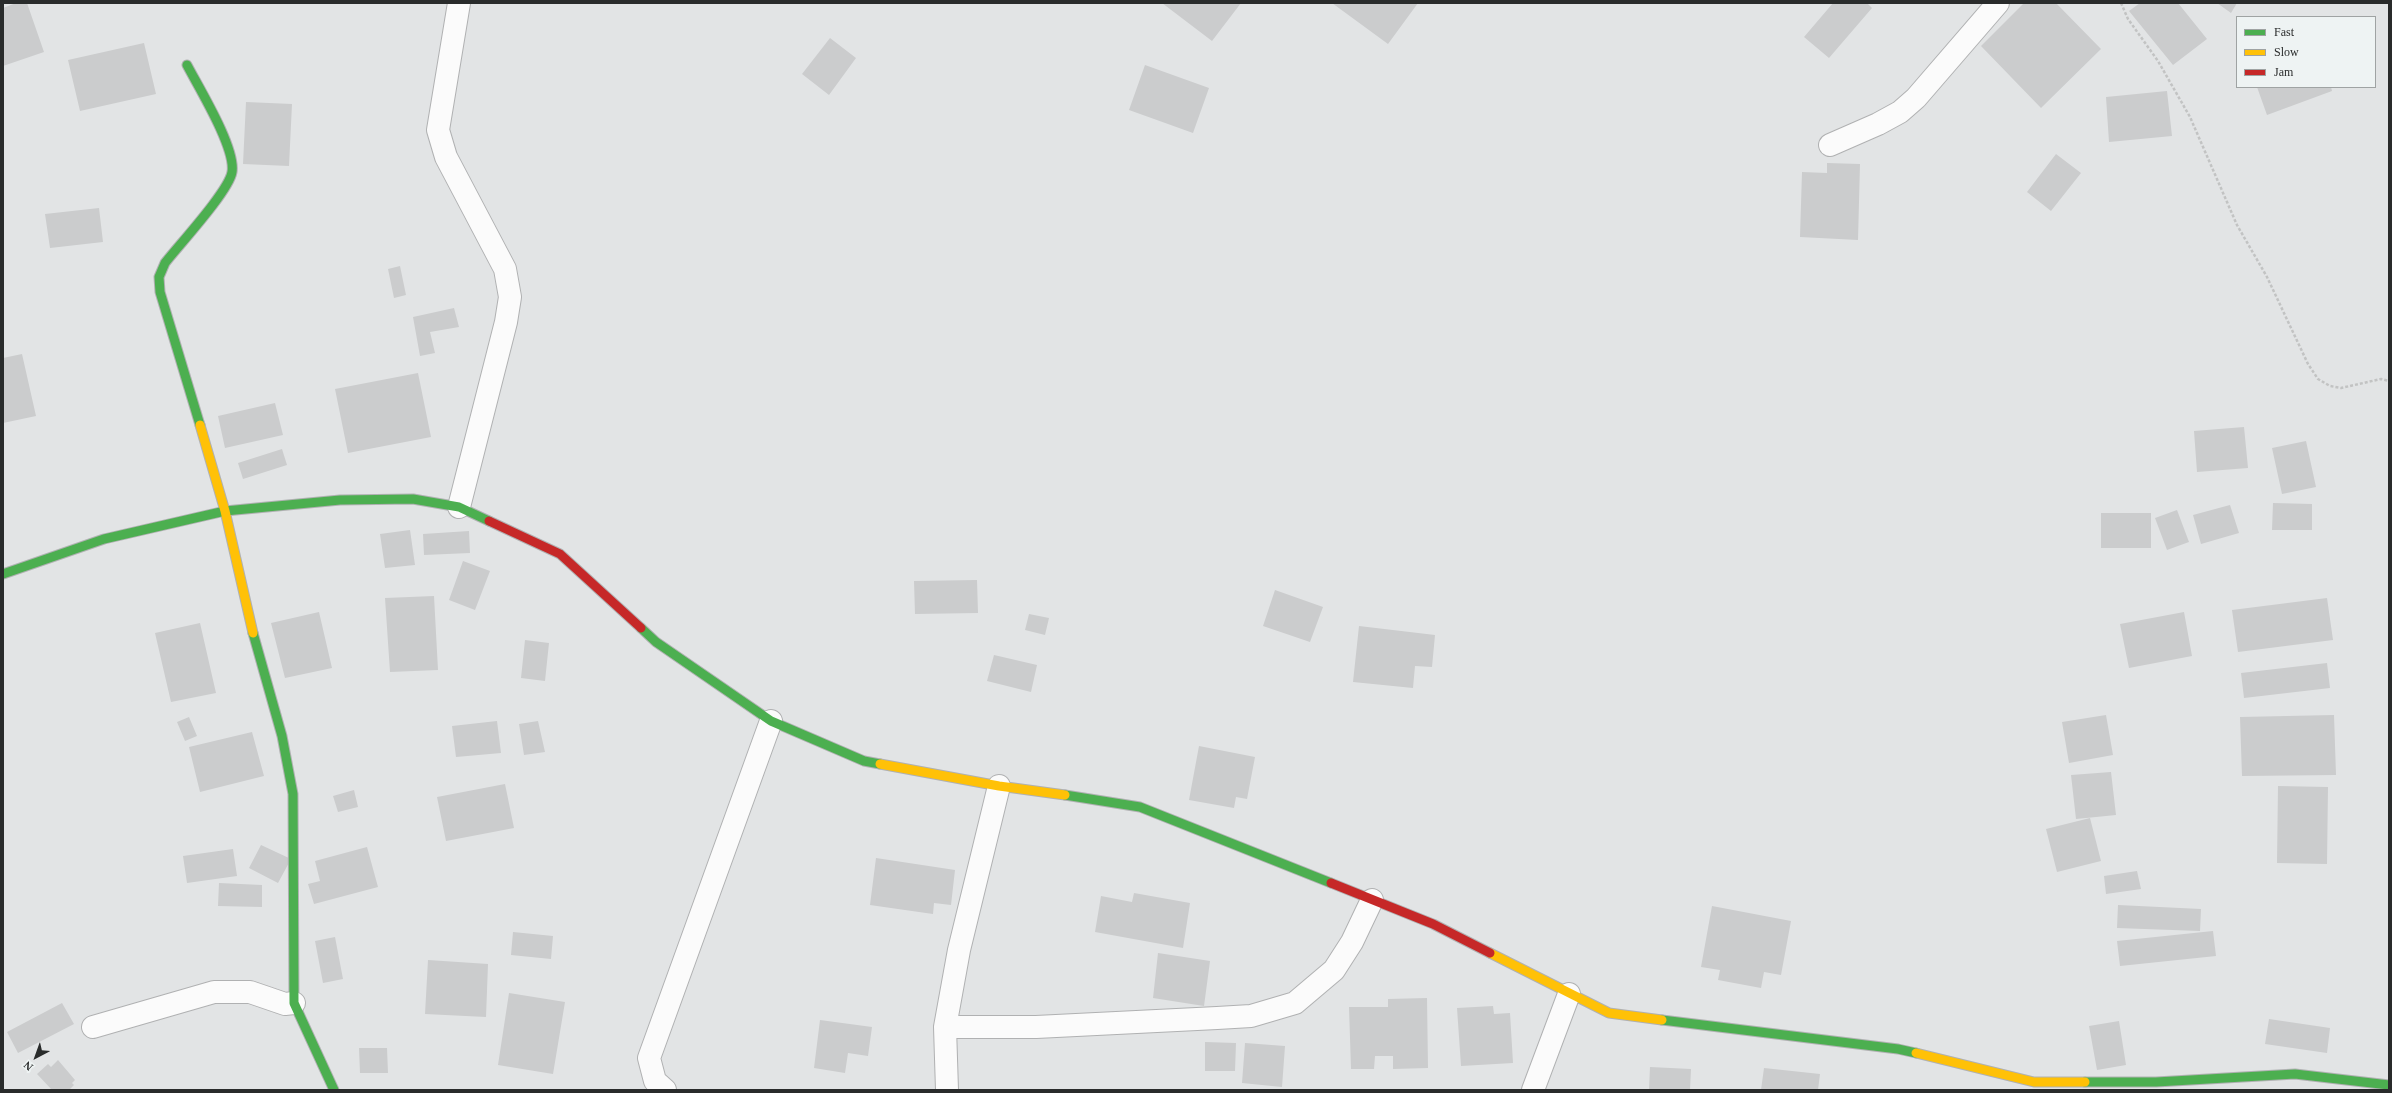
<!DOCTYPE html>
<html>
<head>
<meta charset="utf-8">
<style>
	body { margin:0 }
	#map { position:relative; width:2392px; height:1093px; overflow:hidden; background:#e2e4e5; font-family:Georgia,serif }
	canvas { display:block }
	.frame { position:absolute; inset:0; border:4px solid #292b2b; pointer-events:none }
	.legend { position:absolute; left:2236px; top:16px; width:140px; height:72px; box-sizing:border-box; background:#eef3f3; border:1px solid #9fa3a3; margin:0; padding:5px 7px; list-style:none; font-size:12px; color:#292b2b }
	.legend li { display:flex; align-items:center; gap:8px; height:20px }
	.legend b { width:20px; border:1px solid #9fa3a3 }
	.north { position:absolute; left:16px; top:1037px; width:40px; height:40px; -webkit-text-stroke:3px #eef3f3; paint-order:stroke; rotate:221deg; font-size:11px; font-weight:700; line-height:16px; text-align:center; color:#292b2b }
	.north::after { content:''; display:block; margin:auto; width:14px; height:18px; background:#292b2b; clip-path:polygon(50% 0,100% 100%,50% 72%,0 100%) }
</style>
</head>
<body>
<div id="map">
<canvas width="2392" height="1093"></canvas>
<div class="frame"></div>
<ul class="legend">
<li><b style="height:5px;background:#4caf50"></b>Fast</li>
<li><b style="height:5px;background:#ffc107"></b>Slow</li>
<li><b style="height:5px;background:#c62828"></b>Jam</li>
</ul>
<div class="north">N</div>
</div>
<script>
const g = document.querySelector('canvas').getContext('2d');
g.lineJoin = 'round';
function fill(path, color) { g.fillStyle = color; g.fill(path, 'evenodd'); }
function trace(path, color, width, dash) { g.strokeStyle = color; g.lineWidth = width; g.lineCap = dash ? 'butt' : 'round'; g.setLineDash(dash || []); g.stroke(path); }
const building = new Path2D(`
	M16,3H27L44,52L3,66V8Z
	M1162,3H1241L1212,41Z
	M1332,3H1418L1388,44Z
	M1833,3H1867L1872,8L1829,58L1804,37Z
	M2024,3H2056L2101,49L2041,108L1981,46Z
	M2140,3H2178L2207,39L2173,65L2129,11Z
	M2217,3H2237L2231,13Z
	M830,38L856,58L829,95L802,74Z
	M144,43L156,94L80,111L68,60Z
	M1145,65L1209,88L1193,133L1129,110Z
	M2257,87H2331L2332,91L2267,115Z
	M2167,91L2172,136L2109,142L2106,97Z
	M246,102L292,104L289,166L243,164Z
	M2056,154L2081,173L2051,211L2027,192Z
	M1827,163L1860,164L1858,240L1800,237L1802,172L1827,173Z
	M99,208L103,242L50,248L45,214Z
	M400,266L406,295L394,298L388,269Z
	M454,308L459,327L430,332L435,353L420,356L413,317Z
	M22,354L36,416L3,423V358Z
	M418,373L431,437L348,453L335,389Z
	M275,403L283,435L225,448L218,416Z
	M2244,427L2248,468L2197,472L2194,431Z
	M2306,441L2316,487L2282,494L2272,448Z
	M282,449L287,465L243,479L238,463Z
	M2273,503L2312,504V530H2272Z
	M2230,505L2239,533L2201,544L2193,515Z
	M2177,510L2189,542L2167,550L2155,518Z
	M2101,513H2151V548H2101Z
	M410,530L415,565L385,568L380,534Z
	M469,531L470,553L424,555L423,534Z
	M463,561L490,571L475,610L449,600Z
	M977,580L978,613L915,614L914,581Z
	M1275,590L1323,607L1310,642L1263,626Z
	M434,596L438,670L390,672L385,598Z
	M2327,598L2333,640L2238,652L2232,610Z
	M319,612L332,668L285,678L271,623Z
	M2184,612L2192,656L2129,668L2120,624Z
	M1029,614L1049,618L1045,635L1025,630Z
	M200,623L216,693L171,702L155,633Z
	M1359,626L1435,635L1432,667L1415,666L1413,688L1353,682Z
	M525,640L549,643L545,681L521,678Z
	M994,655L1037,665L1031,692L987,681Z
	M2327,663L2330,688L2244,698L2241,673Z
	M2106,715L2113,755L2069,763L2062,722Z
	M2334,715L2336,775L2242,776L2240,717Z
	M189,717L197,736L185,741L177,722Z
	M497,721L501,753L456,757L452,726Z
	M538,721L545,752L524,755L519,724Z
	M252,732L264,776L200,792L189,747Z
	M1199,746L1255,757L1247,799L1236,797L1234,808L1189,800Z
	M2111,772L2116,815L2076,819L2071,775Z
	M505,784L514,828L446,841L437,797Z
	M2278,786L2328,787L2327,864L2277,863Z
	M354,790L358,807L338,812L333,796Z
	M2090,818L2101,861L2057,872L2046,829Z
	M261,845L291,859L278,883L249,868Z
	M367,847L378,887L314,904L308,884L320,881L315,861Z
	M233,849L237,876L187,883L183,856Z
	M876,858L955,870L951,905L934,903L933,914L870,905Z
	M2137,871L2141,889L2106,894L2104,876Z
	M219,883L262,885V907L218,906Z
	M1134,893L1190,903L1183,948L1095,932L1101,896L1132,902Z
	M2118,905L2201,909L2200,931L2117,928Z
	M1712,906L1791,921L1781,975L1764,972L1761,988L1718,980L1720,970L1701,967Z
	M2213,931L2216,956L2120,966L2117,941Z
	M513,932L553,936L551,959L511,955Z
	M335,937L343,979L323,983L315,941Z
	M1158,953L1210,961L1204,1006L1153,998Z
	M428,960L488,964L486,1017L425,1014Z
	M509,993L565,1002L553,1074L498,1065Z
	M1427,998L1428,1068L1393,1069V1056H1375L1374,1069H1351L1349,1007H1388V999Z
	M62,1003L74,1024L18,1053L7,1032Z
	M1493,1006L1494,1014L1510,1013L1513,1063L1461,1066L1457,1008Z
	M2269,1019L2330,1028L2327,1053L2265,1044Z
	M820,1020L872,1027L868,1056L848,1053L845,1073L814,1068Z
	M2119,1021L2126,1065L2097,1070L2089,1026Z
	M1205,1042L1236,1043L1235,1071H1205Z
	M1245,1043L1285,1046L1282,1087L1242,1083Z
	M359,1048H387L388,1073H360Z
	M58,1060L75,1080L72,1083L74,1085L69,1090H52L37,1074L48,1064L51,1067Z
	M1650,1067L1691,1069L1690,1090H1649Z
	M1764,1068L1820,1074L1818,1090H1761Z`);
const path = new Path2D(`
	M2121,3L2128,19L2158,61L2190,117L2237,225L2267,277L2308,364L2318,379L2330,386L2341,388L2381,379L2389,381`);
const street = new Path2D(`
	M459,3L438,130L446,157L505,269L510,297L506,322L459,507
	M1830,145L1878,124L1900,112L1916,98L1998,3
	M93,1027L214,992H250L285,1004L294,1003
	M945,1027H1036L1217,1018L1251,1016L1295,1003L1334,970L1352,942L1372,900
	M665,1090L655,1081L649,1058L771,721
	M947,1090L945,1027L959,950L999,786
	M1533,1090L1569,994`);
const fast = new Path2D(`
	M187,65C199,88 236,148 232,172C229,191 179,245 165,263L159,277L160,292L200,425
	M3,574L104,539L225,511L340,500L413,499L459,507L489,521
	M641,628L656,642L771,721L864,761L880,764
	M253,633L282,736L293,794L294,1003L334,1090
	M1065,795L1140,807L1331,883
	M1662,1020L1898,1049L1916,1053
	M2085,1082H2156L2295,1074L2389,1085`);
const slow = new Path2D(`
	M200,425L225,511L253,633
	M880,764L999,786L1065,795
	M1490,953L1609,1013L1662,1020
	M1916,1053L2034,1082H2085`);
const jam = new Path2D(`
	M489,521L560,554L641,628
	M1331,883L1433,924L1490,953`);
fill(building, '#cbcccd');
trace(street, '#b0b1b2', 24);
trace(fast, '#b0b1b2', 11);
trace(slow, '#b0b1b2', 11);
trace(jam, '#b0b1b2', 11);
trace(path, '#c2c3c3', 2.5, [3, 2]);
trace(street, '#fbfbfb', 22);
trace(fast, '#4caf50', 9);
trace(slow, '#ffc107', 9);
trace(jam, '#c62828', 9);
</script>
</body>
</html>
